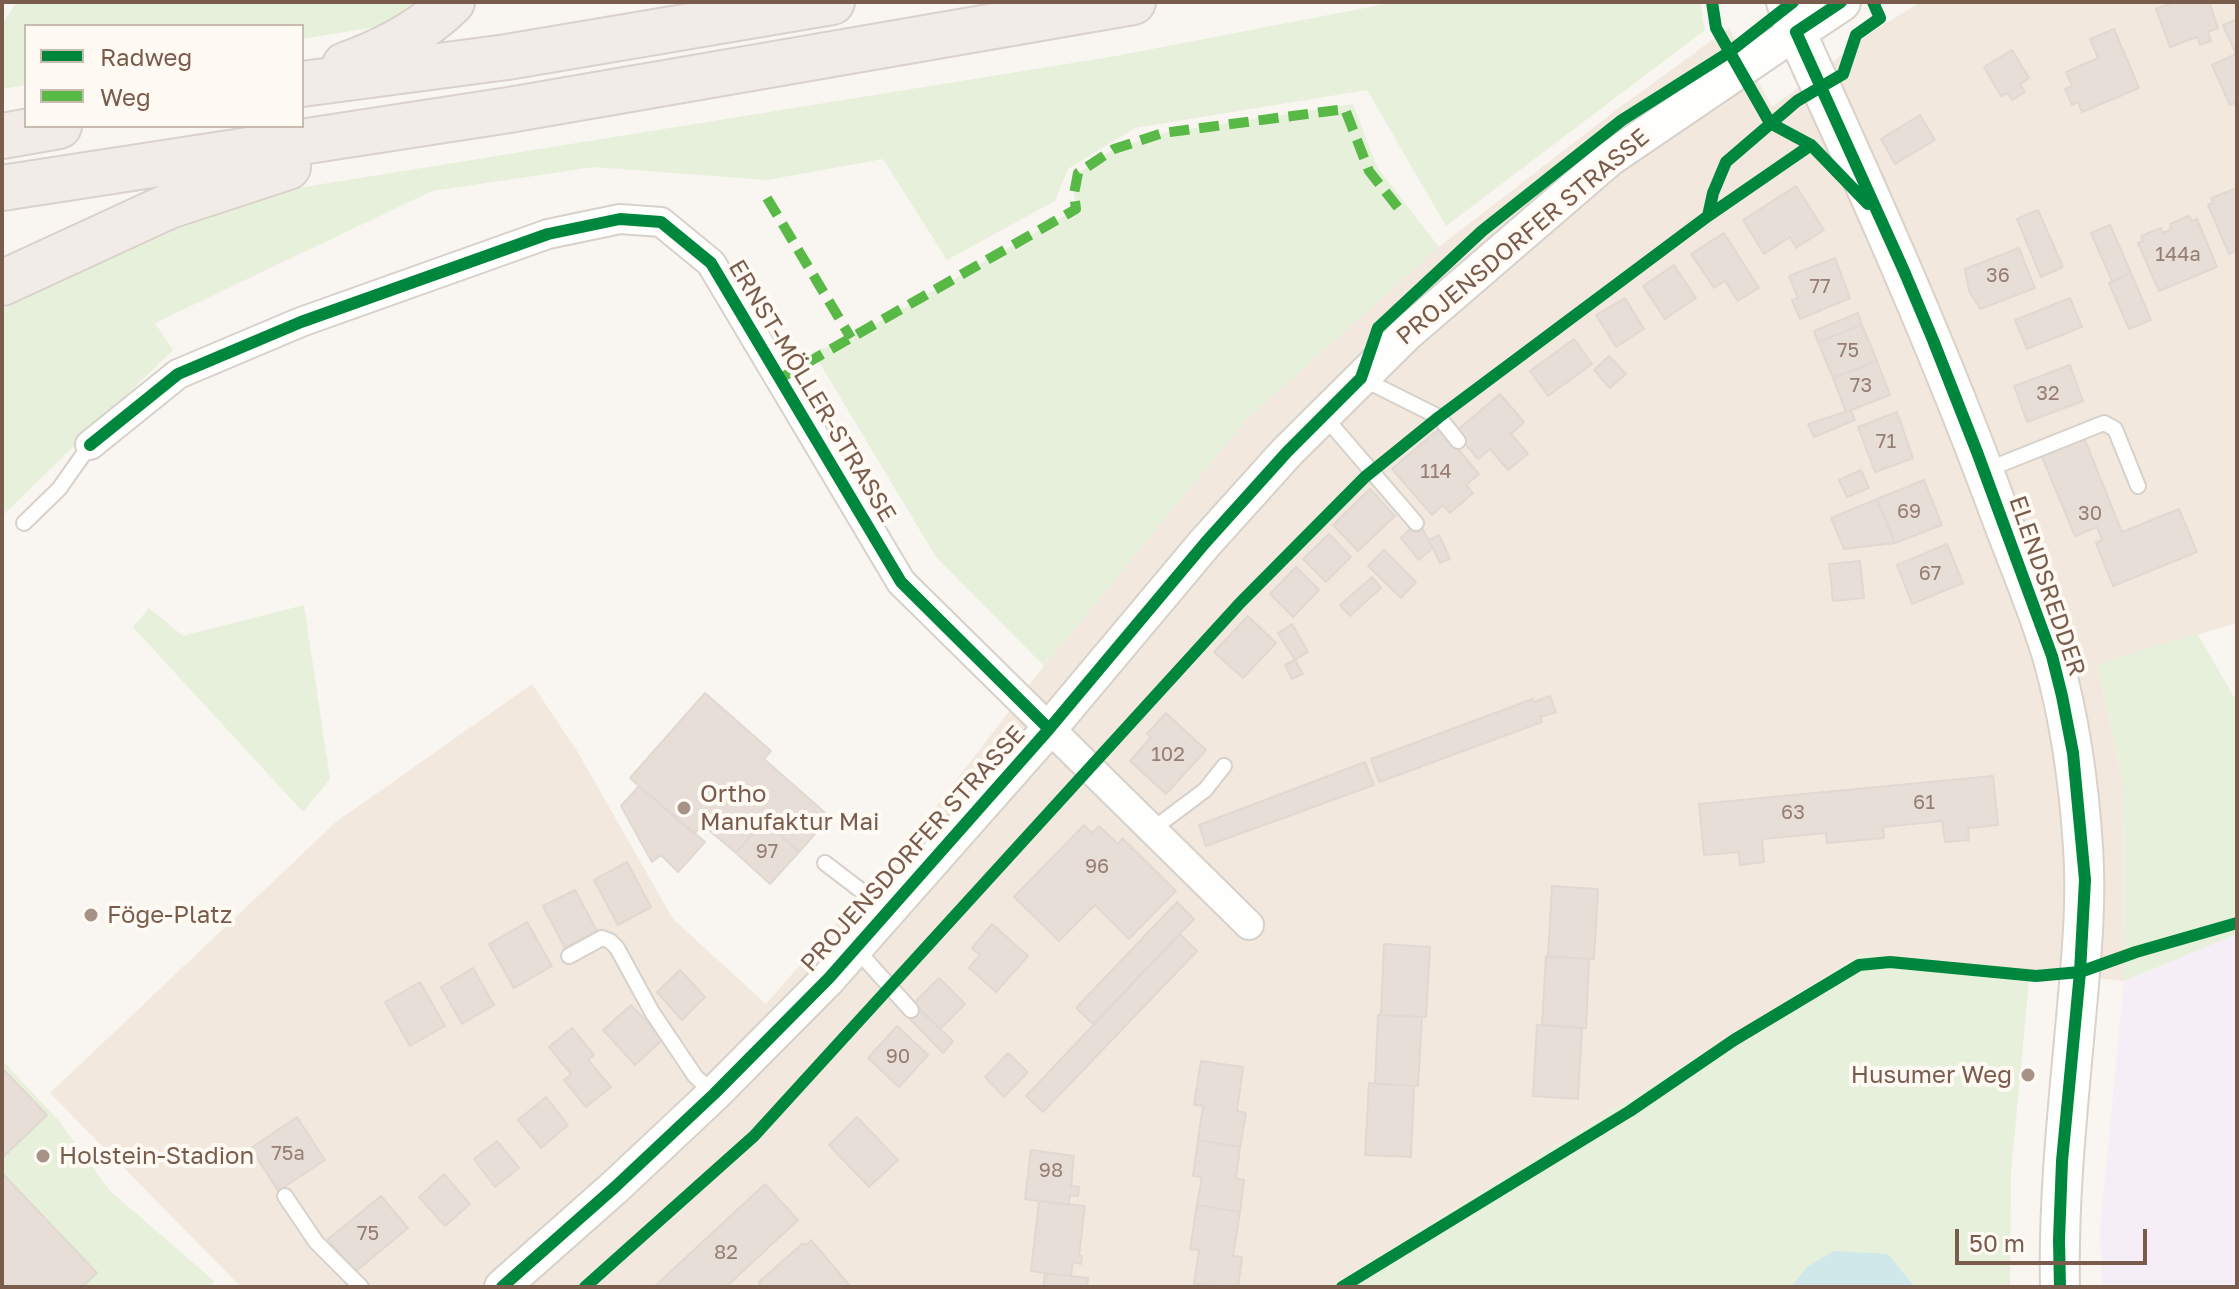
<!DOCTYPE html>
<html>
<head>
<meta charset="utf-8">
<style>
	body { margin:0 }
	#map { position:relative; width:2239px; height:1289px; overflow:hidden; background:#f9f5f0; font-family:"Golos Text",sans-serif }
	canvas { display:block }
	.frame { position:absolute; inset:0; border:4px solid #7a5c4d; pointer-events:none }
	.legend { position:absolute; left:24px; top:24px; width:280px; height:104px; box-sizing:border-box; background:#fffaf3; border:2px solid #cabbb1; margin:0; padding:10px 14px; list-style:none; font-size:24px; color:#7a5c4d }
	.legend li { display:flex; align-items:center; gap:16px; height:40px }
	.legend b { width:40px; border:2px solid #cabbb1 }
	.scale { position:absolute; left:1955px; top:1229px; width:192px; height:36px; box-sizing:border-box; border:4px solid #7a5c4d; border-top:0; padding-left:10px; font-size:24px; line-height:28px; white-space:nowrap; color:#7a5c4d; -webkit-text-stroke:6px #fffaf3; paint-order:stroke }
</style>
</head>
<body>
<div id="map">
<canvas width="2239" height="1289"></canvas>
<div class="frame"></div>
<ul class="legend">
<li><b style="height:10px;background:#00873e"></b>Radweg</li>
<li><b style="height:10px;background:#58b947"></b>Weg</li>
</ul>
<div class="scale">50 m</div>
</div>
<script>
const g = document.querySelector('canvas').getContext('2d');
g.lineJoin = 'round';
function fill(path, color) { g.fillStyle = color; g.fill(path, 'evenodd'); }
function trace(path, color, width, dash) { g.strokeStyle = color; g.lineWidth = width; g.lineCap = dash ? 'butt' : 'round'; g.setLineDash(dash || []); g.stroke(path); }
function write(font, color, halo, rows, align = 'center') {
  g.font = font + ' "Golos Text",sans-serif'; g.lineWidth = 8; g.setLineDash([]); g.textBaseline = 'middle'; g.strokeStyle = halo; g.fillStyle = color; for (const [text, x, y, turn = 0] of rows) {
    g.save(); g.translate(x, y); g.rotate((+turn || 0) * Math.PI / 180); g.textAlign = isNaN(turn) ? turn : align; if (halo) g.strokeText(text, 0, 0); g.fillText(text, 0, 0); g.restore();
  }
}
const residential = new Path2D(`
	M1921,2H2237V623L2097,665L2123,783L2124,981L1861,954L1330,1287H241L50,1093L336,822L532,684L579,754L673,919L766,1004L925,821L1044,666L1247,419L1439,247L1620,107L1729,28L1772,107L1878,28Z`);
const education = new Path2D(`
	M2237,934V1287H2102L2100,1229L2124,981Z`);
const green = new Path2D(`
	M17,2H423L394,24L302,39V26H26V85L2,89V24Z
	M1396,2H1700L1705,30L1446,226L1367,90L1135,128L1068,169L1055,201L947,260L883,159L767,180L594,167L432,191L155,323L173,350L2,516V309L115,249L292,189L1116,56Z
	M1353,104L1377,167L1439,247L1247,419L1044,666L936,557L813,352L851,338L1076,209L1074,194L1078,173L1114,149L1163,133Z
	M304,605L330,779L303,812L133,627L149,608L183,636Z
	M2197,633L2237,702V934L2124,981L2123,783L2097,665Z
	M1862,954L2030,971L2011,1173L2010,1287H1330Z
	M2,1060L60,1122L109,1190L214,1281L209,1287H2Z`);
const water = new Path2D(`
	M1834,1251L1888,1254L1915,1287H1791L1807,1267Z`);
const building = new Path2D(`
	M2176,2H2209L2218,28L2208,32L2211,41L2200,45L2197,37L2170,47L2156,9Z
	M2236,20L2237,54H2236L2223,25Z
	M2114,29L2139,88L2082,112L2078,102L2072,105L2065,89L2072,86L2066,72L2098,58L2090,39Z
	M2012,50L2029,78L2020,84L2025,92L2012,100L2007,93L2001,96L1984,67Z
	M2236,54L2237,102L2230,105L2212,65Z
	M1920,115L1935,140L1895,164L1881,139Z
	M1796,186L1824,230L1796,248L1790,237L1764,254L1743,220Z
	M2237,188V250L2229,254L2208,205L2213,203L2211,198Z
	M2038,210L2063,267L2041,277L2017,219Z
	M2189,216L2192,221L2197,219L2217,267L2159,291L2138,243L2143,241L2141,236L2161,228L2163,233L2171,229L2170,224Z
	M2110,225L2131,273L2112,281L2091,233Z
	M1724,233L1759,288L1738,301L1725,281L1714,288L1691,254Z
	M2019,248L2035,288L1980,309L1969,291L1965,269Z
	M1835,258L1850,298L1800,319L1792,300L1798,298L1789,276Z
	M1674,265L1696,298L1665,319L1643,286Z
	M2131,273L2151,320L2129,329L2109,283Z
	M1625,298L1644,329L1616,347L1596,315Z
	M2070,298L2082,327L2027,349L2015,320Z
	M1858,313L1862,325L1818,342L1814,331Z
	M1862,325L1877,361L1833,378L1818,342Z
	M1574,339L1592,364L1548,396L1530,371Z
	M1609,356L1626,374L1610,388L1594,370Z
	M1877,361L1890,395L1846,412L1833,378Z
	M2070,365L2083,401L2027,422L2014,386Z
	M1500,394L1524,422L1511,434L1528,454L1508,470L1490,449L1478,459L1455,432Z
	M1851,410L1855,420L1814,437L1808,424Z
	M1897,412L1913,458L1875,472L1858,427Z
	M1440,428L1479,474L1466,485L1473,493L1450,513L1443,505L1432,515L1392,469Z
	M2083,435L2122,532L2179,509L2197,552L2113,586L2096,543L2102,540L2097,527L2075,536L2040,452Z
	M1861,470L1869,488L1847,497L1839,480Z
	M1924,480L1942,525L1895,543L1877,499Z
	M1370,489L1395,516L1358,551L1333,525Z
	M1877,499L1895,543L1844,549L1831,518Z
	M1418,521L1433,548L1419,560L1401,538Z
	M1329,534L1351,557L1326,582L1303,559Z
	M1439,535L1450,559L1440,563L1429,540Z
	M1947,544L1963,583L1912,604L1897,565Z
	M1384,550L1416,582L1401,598L1368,566Z
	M1860,561L1864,598L1833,601L1829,564Z
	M1296,567L1319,590L1293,617L1270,594Z
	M1372,577L1381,588L1350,616L1340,605Z
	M1248,616L1276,643L1243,678L1214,652Z
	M1292,624L1308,652L1295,660L1278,633Z
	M1295,660L1303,674L1292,679L1285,665Z
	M705,693L771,751L764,759L830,817L799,852L764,820L736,853L703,825L694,834L630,778Z
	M1550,696L1556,712L1540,717L1542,722L1379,782L1371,759L1533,699L1534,702Z
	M1166,713L1206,750L1166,794L1130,761L1151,737L1147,734Z
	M1365,762L1374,785L1206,846L1199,825Z
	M1993,776L1998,825L1968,828L1969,840L1945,842L1942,821L1883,827L1884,838L1827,843L1826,833L1762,839L1764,862L1740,865L1739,852L1704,855L1699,804Z
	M639,786L705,842L678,872L661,855L652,862L621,806Z
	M764,820L799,852L770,884L736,853Z
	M1084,825L1092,833L1099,826L1118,844L1122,838L1176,891L1129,939L1095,905L1059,941L1014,897Z
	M627,862L651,907L618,925L594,880Z
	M1552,886L1598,889L1594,959L1548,957Z
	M575,890L597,931L565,948L543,906Z
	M1177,902L1194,919L1093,1024L1076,1008Z
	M527,922L552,966L514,988L489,944Z
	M992,924L1028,956L996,992L969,968L980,955L972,948Z
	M1180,934L1197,951L1043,1112L1026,1096Z
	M1384,944L1430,947L1426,1017L1381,1015Z
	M1546,956L1589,959L1586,1028L1542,1025Z
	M473,968L494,1005L462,1024L441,987Z
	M680,970L705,997L682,1020L657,992Z
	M939,978L965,1004L940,1029L914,1003Z
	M420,982L445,1026L410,1046L385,1002Z
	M631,1005L663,1039L635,1065L603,1030Z
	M916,1006L953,1041L943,1053L906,1015Z
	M1378,1015L1422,1017L1418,1086L1375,1084Z
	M1537,1025L1582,1028L1578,1099L1533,1096Z
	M897,1026L928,1055L899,1087L868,1058Z
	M572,1028L594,1055L588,1060L611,1087L586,1107L564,1080L571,1074L549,1047Z
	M1008,1053L1028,1072L1004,1097L985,1077Z
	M1201,1061L1243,1067L1237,1111L1246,1113L1240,1147L1198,1140L1203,1106L1194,1105Z
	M2,1068L47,1115L2,1158Z
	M1369,1083L1414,1086L1411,1157L1365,1155Z
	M546,1097L568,1125L541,1148L518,1120Z
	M297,1117L325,1160L278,1191L251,1148Z
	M857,1117L898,1160L869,1187L829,1145Z
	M1198,1140L1240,1147L1236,1178L1244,1180L1240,1212L1197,1205L1202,1177L1193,1176Z
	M497,1141L519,1168L495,1187L474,1159Z
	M1031,1150L1074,1156L1071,1186L1079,1187L1078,1196L1070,1195L1069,1205L1025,1199Z
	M2,1173L97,1273L82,1287H2Z
	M444,1174L470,1204L445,1226L419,1197Z
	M765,1184L798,1220L726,1287H654Z
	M381,1196L408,1228L355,1272L328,1239Z
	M1039,1201L1085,1206L1079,1256H1082L1081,1264L1073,1262L1071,1276L1031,1271Z
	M1197,1205L1240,1212L1233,1256L1242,1257L1238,1287L1194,1284L1199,1250L1190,1249Z
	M811,1240L851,1287H760L759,1282L802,1244H808Z
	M1045,1273L1088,1278L1087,1287H1043Z`);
const service = new Path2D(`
	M1363,379L1439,417L1458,441
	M1324,416L1416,523
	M1984,471L2104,423L2115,429L2138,486
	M24,523L59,489L90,445
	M1153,829L1205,790L1224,766
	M825,863L889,912
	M856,949L911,1010
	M569,956L602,938L610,941L617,948L652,1012L695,1076L714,1094
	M285,1196L316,1242L361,1287`);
const minor = new Path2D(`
	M90,445L178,374L301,322L548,234L620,219L661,222L711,263L901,582L1249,925`);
const tertiary = new Path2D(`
	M502,1287L615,1187L714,1094L829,978L1049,729L1205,543L1287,452L1407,333L1609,159L1796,32`);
const secondary = new Path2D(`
	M1786,2L1796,32C1866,186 1935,339 1994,498C2013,551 2037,604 2053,659C2070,720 2079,784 2083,847C2087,904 2081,961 2076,1018C2068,1108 2058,1197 2060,1287
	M1796,32L1841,2`);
const trunk = new Path2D(`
	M345,65C384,51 423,31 452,2
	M302,84L507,57L832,2
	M2,136L59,126
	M2,188L509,110L1133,2
	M2,283L169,206L288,167`);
const quiet = new Path2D(`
	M767,198L851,338
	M779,379L1076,209L1074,194L1078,173L1114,149L1163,133L1345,109L1369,171L1404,215`);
const cycleway = new Path2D(`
	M1712,2L1716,28L1770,123L1811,145L1868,204
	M1841,2L1796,32L1904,271L1933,340L1977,452L2052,656L2062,696L2073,753L2085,880L2080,972L2062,1161L2059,1240L2060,1287
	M1708,216L1713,193L1726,162L1797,101L1843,74L1856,35L1880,18L1873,2
	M90,445L178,374L301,322L548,234L620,219L661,222L711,263L901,582L1049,729
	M502,1287L615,1187L714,1094L829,978L1049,729L1205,543L1287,452L1361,378L1378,328L1482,231L1622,120L1728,53L1793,2
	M585,1287L754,1136L1240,603L1365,477L1439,417L1708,216L1811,145
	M1342,1287L1630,1111L1734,1040L1859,965L1890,962L2036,976L2080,972L2136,952L2237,923`);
const markers = [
	[684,808,8,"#a69286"],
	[91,915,8,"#a69286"],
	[2028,1075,8,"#a69286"],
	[43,1156,8,"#a69286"]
];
const numberNames = [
	["144a",2178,255],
	["36",1998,276],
	["77",1820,287],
	["75",1848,351],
	["73",1861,386],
	["32",2048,394],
	["71",1886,442],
	["114",1436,472],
	["69",1909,512],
	["30",2090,514],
	["67",1930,574],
	["102",1168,755],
	["61",1924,803],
	["63",1793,813],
	["97",767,852],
	["96",1097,867],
	["90",898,1057],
	["75a",288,1154],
	["98",1051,1171],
	["75",368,1234],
	["82",726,1253]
];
const streetNames = [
	["PROJENSDORFER STRASSE",1523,237,-40],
	["ERNST-MÖLLER-STRASSE",812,391,59],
	["ELENDSREDDER",2047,586,71],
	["PROJENSDORFER STRASSE",913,849,-48]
];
const poiNames = [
	["Ortho",700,794],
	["Manufaktur Mai",700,822],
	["Föge-Platz",107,915],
	["Husumer Weg",2012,1075,"right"],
	["Holstein-Stadion",59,1156]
];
fill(residential, '#f2e8de');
fill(education, '#f6eef6');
fill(green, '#e7f0db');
fill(water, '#d0e8ea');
fill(building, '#e6ded7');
trace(building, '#e2d8d2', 2);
trace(service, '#d7d1cb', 18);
trace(minor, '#d7d1cb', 32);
trace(tertiary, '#d7d1cb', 38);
trace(secondary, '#d9d2cb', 42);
trace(trunk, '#dad1cc', 48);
trace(service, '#fefefd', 14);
trace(minor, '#fefefd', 28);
trace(tertiary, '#fefefd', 34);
trace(secondary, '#fefefd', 38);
trace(trunk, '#f2ece8', 44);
trace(quiet, '#58b947', 10, [20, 10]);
trace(cycleway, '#00873e', 12);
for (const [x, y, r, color] of markers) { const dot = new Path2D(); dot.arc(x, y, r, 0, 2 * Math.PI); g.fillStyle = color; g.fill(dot); trace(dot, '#fffaf3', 3); }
write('20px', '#977e72', null, numberNames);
write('24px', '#7a5c4d', '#fffaf3', streetNames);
write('24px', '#7a5c4d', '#fffaf3', poiNames, 'left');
</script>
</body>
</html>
